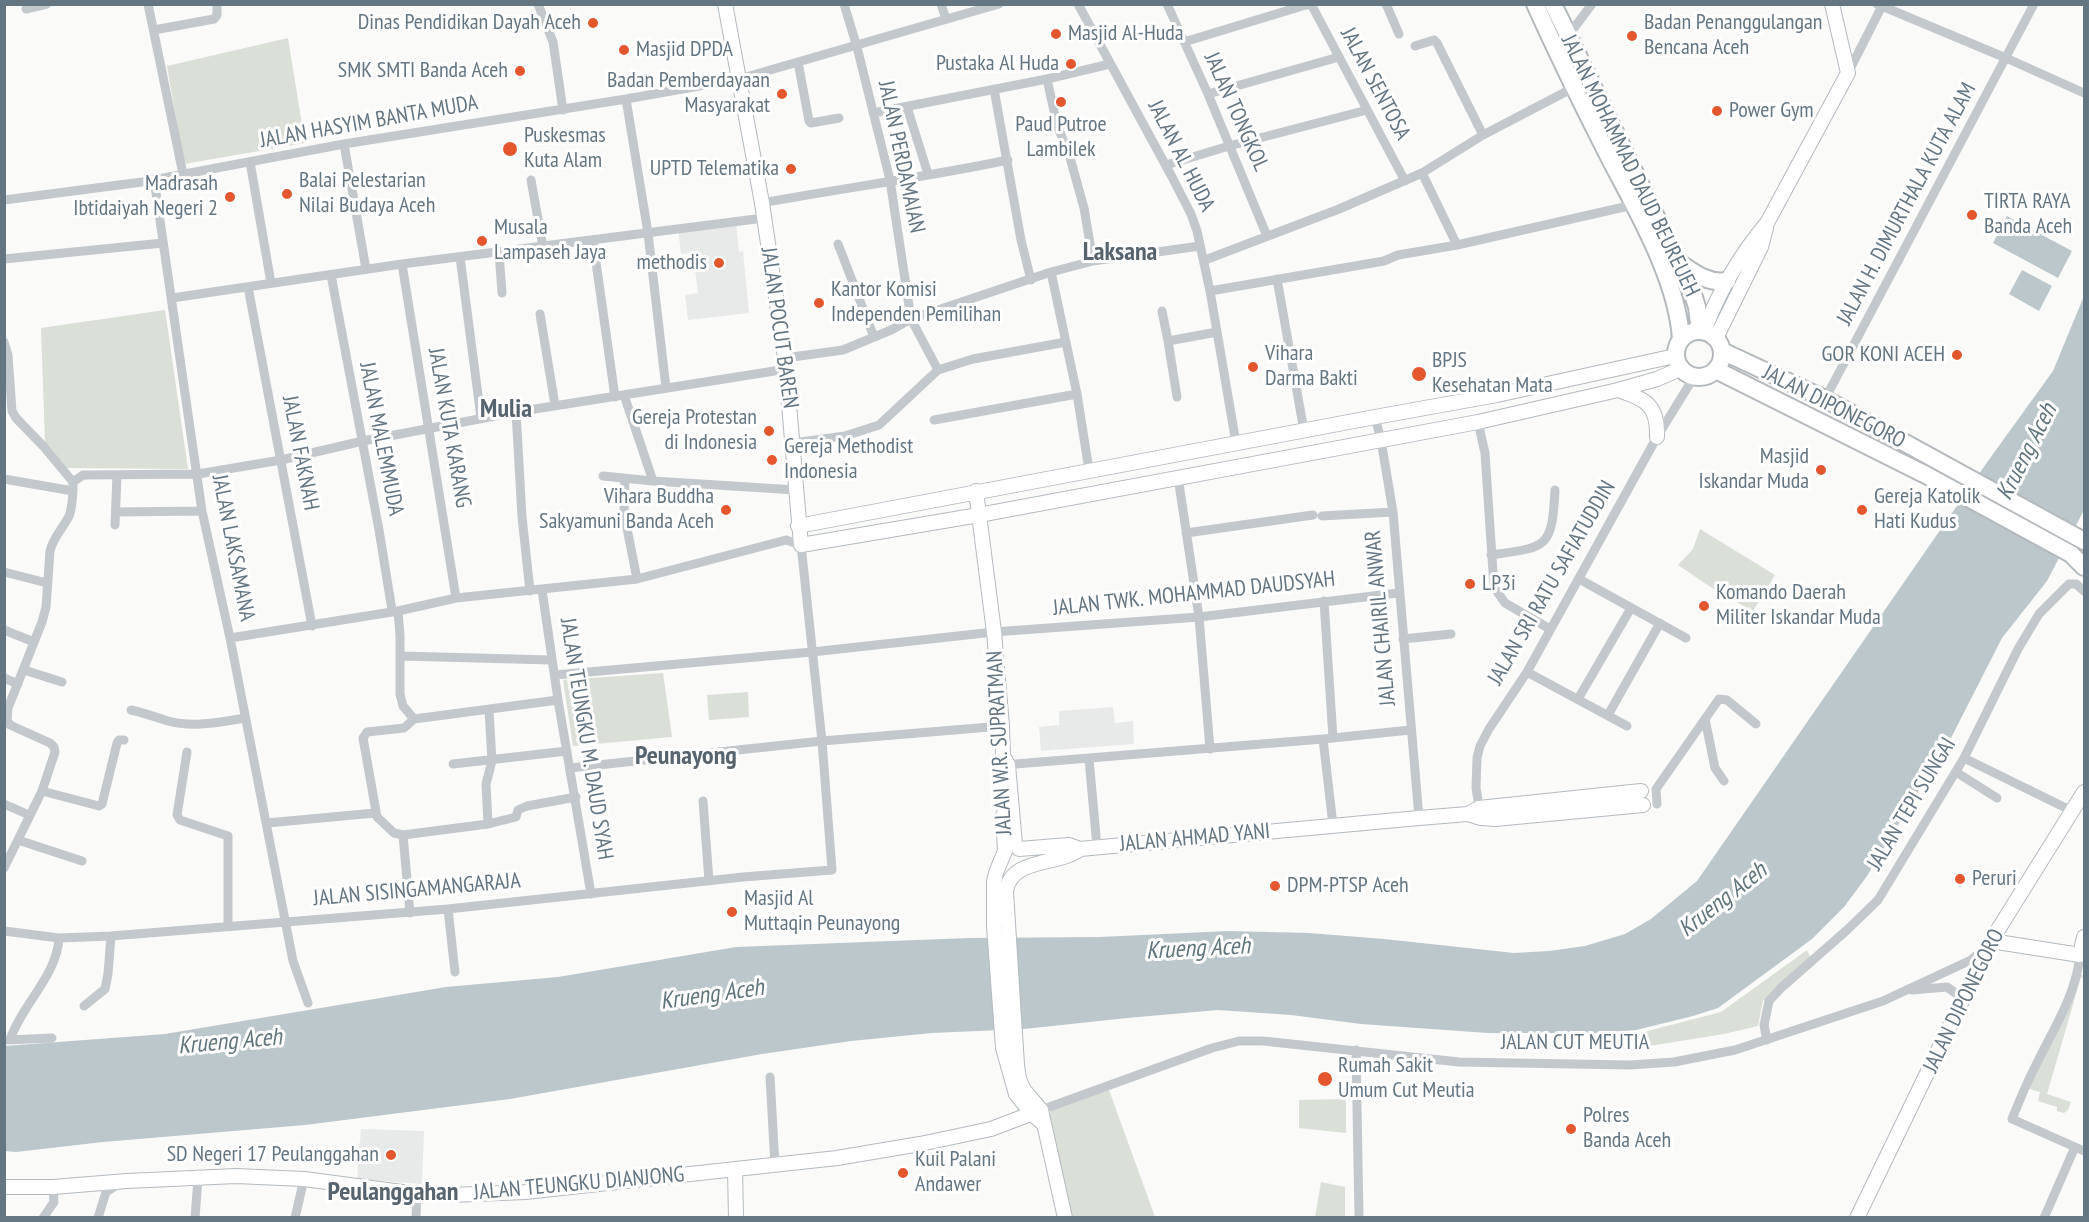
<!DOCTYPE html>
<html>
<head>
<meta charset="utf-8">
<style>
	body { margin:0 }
	#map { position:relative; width:2089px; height:1222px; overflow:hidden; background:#fafaf8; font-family:"PT Sans Narrow",sans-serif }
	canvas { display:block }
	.frame { position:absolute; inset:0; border:6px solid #657683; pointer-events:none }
</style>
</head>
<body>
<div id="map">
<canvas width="2089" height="1222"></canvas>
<div class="frame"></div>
</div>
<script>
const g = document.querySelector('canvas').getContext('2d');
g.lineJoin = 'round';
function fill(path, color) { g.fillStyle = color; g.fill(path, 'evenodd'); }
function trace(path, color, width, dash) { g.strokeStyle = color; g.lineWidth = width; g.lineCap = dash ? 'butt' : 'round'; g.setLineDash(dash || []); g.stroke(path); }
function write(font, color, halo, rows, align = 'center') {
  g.font = font + ' "PT Sans Narrow",sans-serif'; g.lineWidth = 6; g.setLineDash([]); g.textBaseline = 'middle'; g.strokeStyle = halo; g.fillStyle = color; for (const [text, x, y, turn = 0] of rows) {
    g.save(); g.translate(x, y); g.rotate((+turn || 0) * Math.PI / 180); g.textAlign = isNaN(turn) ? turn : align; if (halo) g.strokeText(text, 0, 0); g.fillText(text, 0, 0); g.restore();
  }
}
const built = new Path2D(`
	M736,223L739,252L743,251L749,313L688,320L685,295L698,293L693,253L681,254L678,228Z
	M1113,707L1115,723L1133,721L1134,744L1041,751L1039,727L1059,725V711Z
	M361,1129L424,1131L422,1184L357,1179Z`);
const green = new Path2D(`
	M288,38L305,143L184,164L167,66Z
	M165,310L188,469L67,468L45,442L41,328Z
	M1700,529L1775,575L1753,611L1718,592L1678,565L1693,549Z
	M663,673L672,737L573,746L563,680Z
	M748,692L749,717L709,720L707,695Z
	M1807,950L1814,965L1772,1002L1763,1000L1758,1026L1724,1034L1643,1047L1640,1033L1721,1012Z
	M2079,974L2084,976V978L2081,977L2047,1094L2071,1102L2068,1110L2064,1113L2057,1111V1107L2038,1101L2040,1092L2026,1088Z
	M1109,1090L1155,1217H1068L1049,1116L1052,1108Z
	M1346,1099V1133L1299,1128V1100Z
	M1321,1182L1345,1187V1217H1315Z`);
const water = new Path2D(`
	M2007,216L2072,251L2058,278L1993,243Z
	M2022,270L2052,286L2039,311L2009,294Z
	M2084,296V510L2047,581L2002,638L1952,736L1867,876L1844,907L1812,939L1718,1008L1693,1016L1636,1030L1598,1033H1488L1361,1024L1291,1015L1218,1010L1127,1018L1024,1029L932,1033L851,1041L762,1054L510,1099L305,1125L103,1142L16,1152L5,1151V1046L165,1034L446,987L558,977L736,947L969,938L1100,937L1228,931L1309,933L1384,939L1514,953L1549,951L1585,946L1625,934L1651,919L1697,881L1988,461L2053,371Z`);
const street = new Path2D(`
	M148,4L183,174
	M538,4L553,42L563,110
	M941,4L946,19
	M1078,4L1172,177L1191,214L1197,231L1210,291L1236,443
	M1167,4L1208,94L1267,236
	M1311,4L1405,181
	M1386,4L1399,34
	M1877,4L2006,58L2084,93
	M26,9L47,4
	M154,30L214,19L217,15V4
	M1568,36L1592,4
	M1184,42L1309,4
	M1415,46L1434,40L1437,43L1483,135
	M798,62L809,121L811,123L839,118
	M1848,73L1882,6
	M1047,79L1057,125L1069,154L1084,208L1093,261
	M994,89L1021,240L1031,280
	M1208,94L1339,57
	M626,99L648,233L666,388
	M907,107L928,174
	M873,113L1047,79L1110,64
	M344,144L366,269
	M250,162L271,283
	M1166,165L1229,146L1367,110
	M1422,173L1457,245
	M154,179L202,511L230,638L293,961L308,1003
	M531,180L543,247
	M4,200L142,182L344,144L626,99L739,79L999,4
	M762,203C844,188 927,177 1008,160
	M593,241L615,397
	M838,244L874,337
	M499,252L502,293
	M460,257L481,418
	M4,259L163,243
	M1205,260L1339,209L1422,173L1483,135L1573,88
	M402,264L456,598
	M1051,272L1093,261L1200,246
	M331,275L379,530L392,610
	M1277,279L1304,431
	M248,287L312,626
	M1210,291L1384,261L1398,255L1457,245L1633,205
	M172,298L402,264L764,218
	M1162,311L1168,341
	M540,314L555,405
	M4,342L8,355L12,411L16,418L44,447L73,482L83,475L198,474L281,460L363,441L516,412L787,369
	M785,358L843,350L891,330L911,319L1051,272L1077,394L1089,470
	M938,370L973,359L1066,342
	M624,395L653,481
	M1177,397L1168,341L1217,332
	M1825,399L2034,4
	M516,412L522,517L530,591
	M1375,417L1381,440L1393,512L1419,818
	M934,420L1077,394
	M1478,422L1485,453L1494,587L1505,603L1550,629
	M793,443L845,436L879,425L938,370L911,319L890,180L857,47L844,4
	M603,476L653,481L796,490
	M1178,477L1199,617L1210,749
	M4,479L73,491
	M625,479L624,513L637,579
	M116,512L202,511
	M1322,516L1393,512
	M115,525L117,475
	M1186,533L1313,515
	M1491,555C1547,547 1552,549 1555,490
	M4,572L47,583
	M1579,579L1686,638
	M542,590L558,700L591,894
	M1324,601L1333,738
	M398,611L400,636V694L403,706L414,719L558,700
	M4,630L34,642
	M1403,639L1451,634
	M401,656L552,660
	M24,670L62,682
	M1527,672L1627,726
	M555,675L812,652L994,632L1199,617L1398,593
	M4,678L18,684
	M1578,699L1631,608
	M131,710C144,713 156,717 168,721C193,728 219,722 245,718
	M1608,715L1660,623
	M414,719L404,728L367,732L363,738L377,817L394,833L403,835L488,824L486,784L492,761L489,710
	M1705,719L1715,768L1724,781
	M1323,739L1333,825
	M187,752L177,815L180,820L228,836V925
	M1964,758L2072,811
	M1089,759L1097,847
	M453,764L567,751
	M1003,765L1323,739L1410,730
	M570,768L822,741L1002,726
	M1956,772L1997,798
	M42,791L99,806L102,804L117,743L119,740H124
	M703,801L709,881
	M4,804L29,815
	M1657,804L1656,789L1719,699L1727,700L1756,724
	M1480,812L1476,788L1477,758L1480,746L1489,729L1527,672L1657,437L1694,377
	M267,823L375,813
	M488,824L516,817L518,810L527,806L576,797
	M403,835L410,913
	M18,840L82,861
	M4,868L42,791L55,752L54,747L50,743L10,725L7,720L8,708L42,622L46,607L50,551C53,538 63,528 69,516C73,506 73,493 73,482
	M448,909L455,972
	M4,931L59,938L111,936L448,909L743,877L832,870L822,741L801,545L786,540L637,579L456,598L398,611L230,638
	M2080,955C2076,996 2052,1031 2035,1067C2026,1084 2019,1102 2012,1119L2084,1151
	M1912,990L1947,987L1958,995L1962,1003
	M84,1006L105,989L108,974L111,936
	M7,1040L52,1038
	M10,1040C22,1004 57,976 59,938
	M1767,1040L1764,1025L1769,1001L1782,987L1847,930L1878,900L1964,758L2018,649L2039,614L2069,584H2076L2084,591
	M1356,1050L1359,1218
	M770,1077L775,1165
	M1041,1110L1212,1048L1239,1041H1263L1459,1062L1630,1065L1674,1062L1735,1050L1883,1001L1971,960L1984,949
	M43,1218L54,1202L53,1187
	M98,1218L106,1192L119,1184
	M195,1218L198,1179
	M295,1218L304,1179
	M416,1218L417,1194
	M2044,1218L2075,1147`);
const secondary = new Path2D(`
	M725,4L762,203L785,358L801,545L979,515L1478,422L1618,390L1657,379L1680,369
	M1704,331C1719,291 1740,255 1767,223L1848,73L1832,4
	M1716,338L1761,247L1766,228
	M1618,390C1646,400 1658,404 1657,437
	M976,491L994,632L1002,726L1003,756L998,766L1001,796
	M798,526L1375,417L1497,395L1675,356
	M1003,756L1008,765L1015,844L1019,849L1069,845L1080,849L1419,818L1468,814L1481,818L1495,819L1643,805
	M1468,814L1479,808L1641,791
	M1003,815L1005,851L997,870L994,881V926L1003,1048L1016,1094L1032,1114L1044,1124
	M1991,941L2080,955L2084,937
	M735,1170L736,1218
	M4,1187H53L127,1181L236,1176L304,1179L417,1194L452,1195L525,1192L837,1158L920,1144L991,1129L1041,1110
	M1065,1218L1041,1110L1024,1090L1019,1079L1017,1065L1006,892C1010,857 1059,866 1080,849
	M1857,1218L1991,941L2084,792`);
const highway = new Path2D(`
	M1535,4C1558,55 1582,104 1607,153C1635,208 1677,277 1681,339
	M1553,4L1692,291L1697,307L1700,331
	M1677,261C1693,272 1707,284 1727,281
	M1676 354a23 23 0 1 1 46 0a23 23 0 1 1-46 0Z
	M1722,351L1825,399L2084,541
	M1716,370L1928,476L2071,554L2084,567`);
const markers = [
	[593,23,6,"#e4572e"],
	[1056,34,6,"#e4572e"],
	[1632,36,6,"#e4572e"],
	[624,50,6,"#e4572e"],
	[1071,64,6,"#e4572e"],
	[520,71,6,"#e4572e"],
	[782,94,6,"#e4572e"],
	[1061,102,6,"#e4572e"],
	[1717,111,6,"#e4572e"],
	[510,149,8,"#e4572e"],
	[791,169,6,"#e4572e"],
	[287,194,6,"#e4572e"],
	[230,197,6,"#e4572e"],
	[1972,215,6,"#e4572e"],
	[482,241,6,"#e4572e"],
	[719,263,6,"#e4572e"],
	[819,303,6,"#e4572e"],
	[1957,355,6,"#e4572e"],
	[1253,367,6,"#e4572e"],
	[1419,374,8,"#e4572e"],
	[769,431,6,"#e4572e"],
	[772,460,6,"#e4572e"],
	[1821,470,6,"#e4572e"],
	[726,510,6,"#e4572e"],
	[1862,510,6,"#e4572e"],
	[1470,584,6,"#e4572e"],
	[1704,606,6,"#e4572e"],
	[1960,879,6,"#e4572e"],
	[1275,886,6,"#e4572e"],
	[732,912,6,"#e4572e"],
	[1325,1079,8,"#e4572e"],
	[1571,1129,6,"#e4572e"],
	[391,1155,6,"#e4572e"],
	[903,1173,6,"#e4572e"]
];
const poiNames = [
	["Dinas Pendidikan Dayah Aceh",581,23,"right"],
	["Badan Penanggulangan",1644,23],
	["Bencana Aceh",1644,48],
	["Masjid Al-Huda",1068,34],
	["Masjid DPDA",636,50],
	["Pustaka Al Huda",1059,64,"right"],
	["SMK SMTI Banda Aceh",508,71,"right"],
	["Badan Pemberdayaan",770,81,"right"],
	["Masyarakat",770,106,"right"],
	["Power Gym",1729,111],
	["Paud Putroe",1061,125,"center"],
	["Lambilek",1061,150,"center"],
	["Puskesmas",524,136],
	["Kuta Alam",524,161],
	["UPTD Telematika",779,169,"right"],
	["Balai Pelestarian",299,181],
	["Nilai Budaya Aceh",299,206],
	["Madrasah",218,184,"right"],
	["Ibtidaiyah Negeri 2",218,209,"right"],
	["TIRTA RAYA",1984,202],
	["Banda Aceh",1984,227],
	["Musala",494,228],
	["Lampaseh Jaya",494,253],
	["methodis",707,263,"right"],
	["Kantor Komisi",831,290],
	["Independen Pemilihan",831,315],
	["Vihara",1265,354],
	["Darma Bakti",1265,379],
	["GOR KONI ACEH",1945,355,"right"],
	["BPJS",1432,361],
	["Kesehatan Mata",1432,386],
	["Gereja Protestan",757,418,"right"],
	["di Indonesia",757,443,"right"],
	["Gereja Methodist",784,447],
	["Indonesia",784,472],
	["Masjid",1809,457,"right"],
	["Iskandar Muda",1809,482,"right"],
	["Vihara Buddha",714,497,"right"],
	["Sakyamuni Banda Aceh",714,522,"right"],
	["Gereja Katolik",1874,497],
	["Hati Kudus",1874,522],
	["LP3i",1482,584],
	["Komando Daerah",1716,593],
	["Militer Iskandar Muda",1716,618],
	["Peruri",1972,879],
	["DPM-PTSP Aceh",1287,886],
	["Masjid Al",744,899],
	["Muttaqin Peunayong",744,924],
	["Rumah Sakit",1338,1066],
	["Umum Cut Meutia",1338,1091],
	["Polres",1583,1116],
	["Banda Aceh",1583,1141],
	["SD Negeri 17 Peulanggahan",379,1155,"right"],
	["Kuil Palani",915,1160],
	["Andawer",915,1185]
];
const streetNames = [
	["JALAN SENTOSA",1375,84,62],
	["JALAN TONGKOL",1236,112,66],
	["JALAN HASYIM BANTA MUDA",369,122,-10],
	["JALAN AL HUDA",1181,156,63],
	["JALAN PERDAMAIAN",901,157,78],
	["JALAN MOHAMMAD DAUD BEUREUEH",1630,166,64],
	["JALAN H. DIMURTHALA KUTA ALAM",1907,204,-62],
	["JALAN POCUT BAREN",779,328,82],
	["JALAN DIPONEGORO",1834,407,27],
	["JALAN KUTA KARANG",449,428,80],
	["JALAN MALEMMUDA",381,439,79],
	["JALAN FAKNAH",300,453,79],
	["JALAN LAKSAMANA",233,548,79],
	["JALAN SRI RATU SAFIATUDDIN",1552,583,-60],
	["JALAN TWK. MOHAMMAD DAUDSYAH",1194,594,-6],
	["JALAN CHAIRIL ANWAR",1381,618,-95],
	["JALAN TEUNGKU M. DAUD SYAH",586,739,81],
	["JALAN W.R. SUPRATMAN",1000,743,-93],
	["JALAN TEPI SUNGAI",1912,804,-59],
	["JALAN AHMAD YANI",1195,838,-5],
	["JALAN SISINGAMANGARAJA",417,890,-5],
	["JALAN DIPONEGORO",1964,1001,-64],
	["JALAN CUT MEUTIA",1575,1043],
	["JALAN TEUNGKU DIANJONG",579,1184,-5]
];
const waterNames = [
	["Krueng Aceh",2027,452,-63],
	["Krueng Aceh",1723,900,-38],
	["Krueng Aceh",1198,949,-3],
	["Krueng Aceh",712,995,-8],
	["Krueng Aceh",230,1042,-5]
];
const quarterNames = [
	["Laksana",1120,253],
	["Mulia",506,410],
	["Peunayong",686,757],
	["Peulanggahan",393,1193]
];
fill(built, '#e8e9e9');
fill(green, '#dadfd7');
fill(water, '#bbc7cb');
trace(secondary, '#b3babf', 16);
trace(highway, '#b4b9bd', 20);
trace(street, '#c3c8cc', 9);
trace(secondary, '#fff', 14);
trace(highway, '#fff', 16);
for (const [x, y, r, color] of markers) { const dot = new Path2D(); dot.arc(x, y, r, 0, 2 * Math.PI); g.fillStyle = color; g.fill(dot); trace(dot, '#fff', 2); }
write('22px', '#657683', '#fff', poiNames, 'left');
write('22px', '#657683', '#fff', streetNames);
write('italic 24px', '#60757c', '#fff', waterNames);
write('bold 26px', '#57646e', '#fff', quarterNames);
</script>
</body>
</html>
